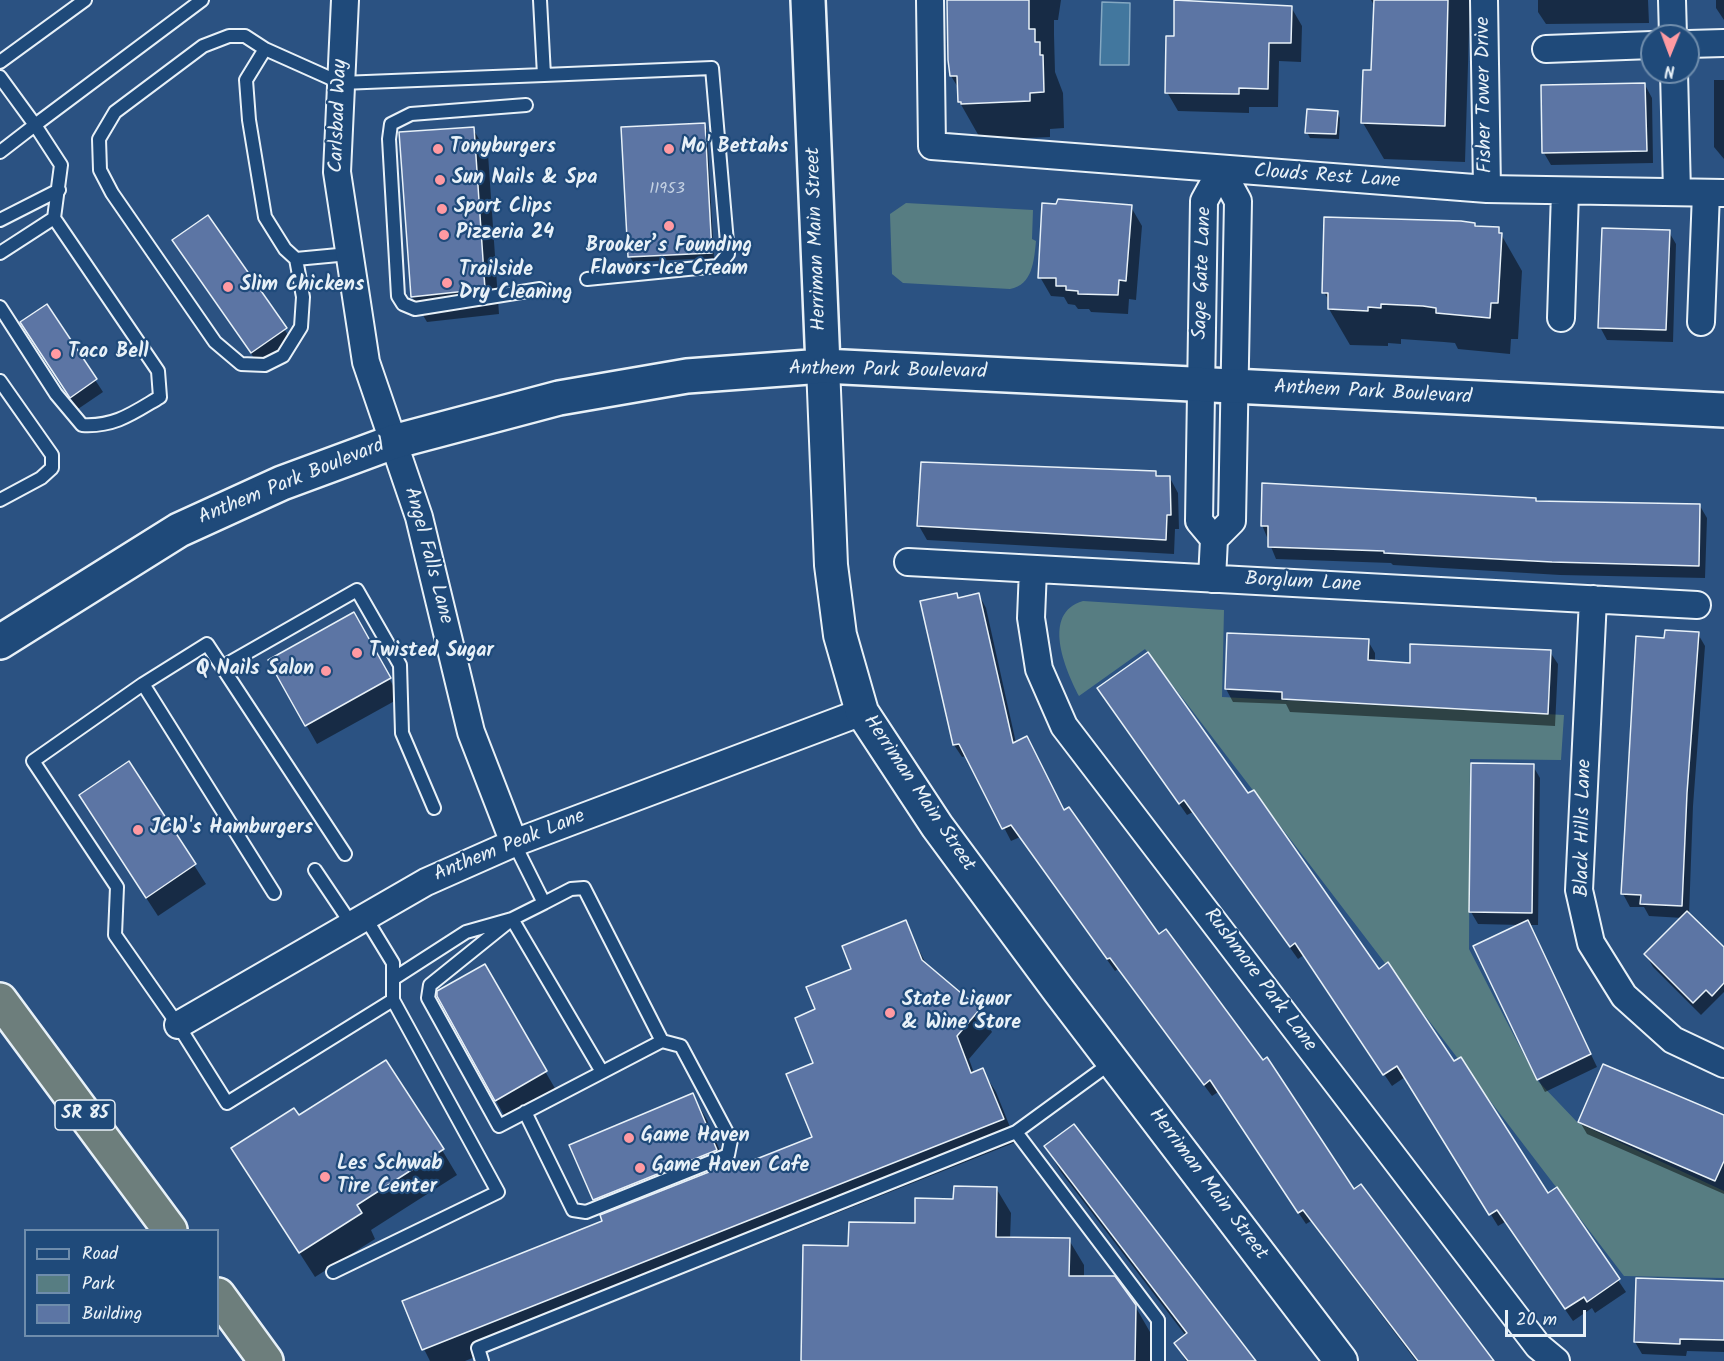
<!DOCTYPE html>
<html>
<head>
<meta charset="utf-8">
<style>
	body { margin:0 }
	#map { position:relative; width:1724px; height:1361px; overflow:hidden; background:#2b5282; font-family:Kalam,sans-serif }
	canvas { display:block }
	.legend { position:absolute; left:24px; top:1229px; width:195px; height:108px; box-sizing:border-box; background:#1f4a7a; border:2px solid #6f8dac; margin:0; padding:8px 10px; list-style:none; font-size:18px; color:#e8f1f8 }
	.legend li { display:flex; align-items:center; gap:12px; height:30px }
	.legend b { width:30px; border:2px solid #6f8dac }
	.north { position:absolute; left:1640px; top:24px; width:60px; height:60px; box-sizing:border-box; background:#1f4a7a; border:2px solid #6f8dac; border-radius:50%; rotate:181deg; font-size:16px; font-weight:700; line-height:24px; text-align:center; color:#e8f1f8 }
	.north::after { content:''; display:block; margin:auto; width:21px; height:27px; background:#ff9aa2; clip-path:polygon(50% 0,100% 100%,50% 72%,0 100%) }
	.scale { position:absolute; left:1505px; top:1310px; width:81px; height:27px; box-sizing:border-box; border:3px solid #e8f1f8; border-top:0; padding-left:8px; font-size:18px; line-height:21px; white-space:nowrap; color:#e8f1f8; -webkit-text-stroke:4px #1f4a7a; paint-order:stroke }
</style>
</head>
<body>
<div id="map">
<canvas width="1724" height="1361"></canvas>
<ul class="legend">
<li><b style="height:8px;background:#1f4a7a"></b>Road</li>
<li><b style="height:16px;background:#577d82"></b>Park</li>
<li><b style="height:16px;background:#5c75a4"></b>Building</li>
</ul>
<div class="north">N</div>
<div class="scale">20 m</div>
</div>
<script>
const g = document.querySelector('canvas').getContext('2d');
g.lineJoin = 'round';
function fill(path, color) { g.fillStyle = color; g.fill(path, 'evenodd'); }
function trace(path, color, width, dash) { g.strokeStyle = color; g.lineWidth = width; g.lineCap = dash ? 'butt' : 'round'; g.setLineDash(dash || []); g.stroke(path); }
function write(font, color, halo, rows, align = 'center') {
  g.font = font + ' Kalam,sans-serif'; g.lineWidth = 4.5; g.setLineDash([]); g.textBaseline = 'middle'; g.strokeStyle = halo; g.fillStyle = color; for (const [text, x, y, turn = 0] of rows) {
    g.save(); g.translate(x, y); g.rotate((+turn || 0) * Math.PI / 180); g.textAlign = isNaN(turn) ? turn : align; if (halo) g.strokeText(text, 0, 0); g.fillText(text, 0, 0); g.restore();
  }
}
const green = new Path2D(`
	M906,203L1033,210L1032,239L1036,241C1034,260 1033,285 1010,289L903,283L892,274L890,214Z
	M1083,601L1224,610L1222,697L1564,715L1561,760L1470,759L1469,949L1537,1080L1578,1123L1724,1191V1278L1624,1276L1145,649L1079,696C1065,669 1041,613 1083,601Z`);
const water = new Path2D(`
	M1102,2L1130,3L1129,65H1100Z`);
const shadow = new Path2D(`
	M949,0H1061L1058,20H1054V35L1055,72L1063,93L1064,128L1050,129V137L984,140L980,138L959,101V89L951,76Z
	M1371,0H1470L1465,162L1384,159L1363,123L1372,71L1375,7Z
	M1538,0H1648L1649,23L1546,24L1538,12Z
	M1716,0H1724V20L1716,8Z
	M1291,7L1302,26L1301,62L1279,61L1278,107H1249V113L1178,111L1167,92L1175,38Z
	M1714,80H1724V159L1714,147Z
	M1645,85L1652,98L1653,163L1551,165L1544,153Z
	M1337,112L1340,118L1339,139L1310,138L1307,132Z
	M704,124L707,130L714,258L633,262L630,257Z
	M473,129L488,154L499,314L427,322L412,297L401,134Z
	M1057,205L1131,207L1142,226L1136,300L1129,299L1128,314L1091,312L1089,309H1078L1075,305L1068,304L1064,297L1051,296L1040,277Z
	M207,217L297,348L263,371L174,241Z
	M1474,224L1477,228L1498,229L1522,271L1518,339H1511L1510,354L1458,349L1455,343L1444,342L1401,339V344L1388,343V346L1350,345L1329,309L1330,303L1324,292Z
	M1669,232L1676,244L1673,342L1607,340L1600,327Z
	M47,306L103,392L78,409L29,335Z
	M1155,473L1158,477L1170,478L1178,493L1179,529H1175L1174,554L927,540L919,526Z
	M1535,499L1537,502L1700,506L1707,518L1705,578L1560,575L1393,565L1391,563L1276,559L1262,525Z
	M956,595L959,599L979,595L986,608L1016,743L1064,812L1354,1191L1492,1361H1416L1311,1221L1306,1224L1218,1092L1212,1096L1118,969L1115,971L1020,837L1011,841L967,756L962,757L954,745Z
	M364,633L400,698L317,744L270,661Z
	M1698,634L1705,646L1693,806L1689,915L1724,949V992L1701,1015L1653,967L1646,955L1683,918L1649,916L1644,907H1630L1623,894Z
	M1368,641L1375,653V662L1411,665L1550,652L1558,664L1555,726L1290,712L1286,704L1233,702L1226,689Z
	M1106,700L1248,796L1379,971L1453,1063L1548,1195L1557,1189L1626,1292L1595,1313L1592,1308L1573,1321L1505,1222L1498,1226L1405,1077L1392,1086L1304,955L1298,959L1193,812L1187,815Z
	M129,763L206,884L158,916L92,815Z
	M1533,766L1540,778L1538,925H1529L1597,1067L1545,1092L1538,1079L1521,925L1478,924L1471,912Z
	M905,922L927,966L979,1010L992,1032L969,1059L974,1073L982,1070L996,1092L1016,1142L465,1361H430L424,1349L604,1222V1215L571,1146L692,1094L707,1120L729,1172L813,1138L817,1010L853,970Z
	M484,966L560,1097L510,1126L438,996Z
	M299,1117L442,1150L457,1175L371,1230L375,1239L315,1277L248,1173Z
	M1724,1117V1194L1587,1134L1580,1122Z
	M1046,1147L1254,1361H1186L1176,1344L1186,1336L1061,1172Z
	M996,1188L1011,1213L1010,1239L1069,1240L1084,1265V1277L1135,1306L1150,1332V1361H803L849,1248L916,1224L955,1200Z
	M1724,1283V1352L1687,1351L1686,1356L1642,1354L1635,1342Z`);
const building = new Path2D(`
	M947,0H1029V29H1035V42H1040V55H1043L1044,92L1030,93V101L961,104V102H958L957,76H950L948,60Z
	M1174,0L1292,6L1291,43H1269L1268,89L1239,88V94L1165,93L1166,36H1174Z
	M1374,0H1448L1445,126L1361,123L1363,70H1371Z
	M1645,83L1647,151L1542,153L1541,85Z
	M1307,109L1338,111L1336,134L1305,133Z
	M705,123L712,253L628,257L621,127Z
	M474,127L485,289L411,297L399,132Z
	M1058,199L1132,205L1126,281L1119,280L1118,295L1078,294V291L1066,290V286H1056V278H1038L1042,203L1056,204Z
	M208,215L287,328L251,353L172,240Z
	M1324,217L1461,221L1475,223V226L1499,227V233H1502L1498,303H1491L1490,318L1436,313V308L1423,306L1381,304V308L1368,307V311L1328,309V293H1322Z
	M1602,228L1670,230L1666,330L1598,328Z
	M47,304L97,379L70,398L20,322Z
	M921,462L1156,471V476H1170L1171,515H1167L1166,540L917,526Z
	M1262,483L1536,498V501L1700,504L1699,566L1552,562L1384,553V551L1268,547V526H1261Z
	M957,593L958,598L979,593L1013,743L1027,736L1064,810L1069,807L1159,934L1166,929L1263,1060L1267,1057L1354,1189L1361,1184L1494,1361H1418L1303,1210L1298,1213L1210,1080L1204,1085L1110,958L1107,959L1011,825L1002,829L959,744L953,745L920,601Z
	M354,612L391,678L305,726L268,660Z
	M1665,630L1699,632L1687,793L1682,906L1640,904L1641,895L1621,894L1636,636L1664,638Z
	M1227,633L1369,639L1368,660L1410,663V644L1551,650L1548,714L1282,699V692L1225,689Z
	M1148,652L1248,793L1254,790L1379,969L1388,962L1454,1061L1461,1057L1548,1193L1557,1187L1620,1279L1587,1302L1584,1297L1565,1309L1497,1210L1489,1215L1397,1066L1383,1075L1295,943L1290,947L1184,800L1179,804L1097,688Z
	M129,761L196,864L146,898L79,795Z
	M1471,763L1534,764L1532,913L1469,912Z
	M1687,911L1724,947V983L1712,996L1706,990L1693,1003L1644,954Z
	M906,920L922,960L980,1009L957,1036L971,1073L983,1068L1004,1119L422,1350L402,1301L602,1221L600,1215L724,1166L726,1171L812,1137L786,1074L813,1063L795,1018L815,1009L806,987L851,969L842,946Z
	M1528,920L1591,1054L1537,1080L1473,946Z
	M485,964L547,1071L495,1101L437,996V991Z
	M386,1060L444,1149L357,1205L362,1213L299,1253L231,1148L294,1108L299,1115Z
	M1603,1064L1724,1115V1161L1715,1181L1578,1122Z
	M693,1093L717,1150L593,1200L569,1145Z
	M1074,1124L1256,1361H1188L1174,1343L1187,1333L1044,1146Z
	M954,1186L997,1187L996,1237L1070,1238L1069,1276H1115L1136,1305L1135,1361H801L803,1245L848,1246L849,1222L915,1223V1198L953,1199Z
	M1636,1278L1724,1281V1340L1680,1339V1344L1634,1342Z`);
const service = new Path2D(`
	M265,49L245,36H229L203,46L115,112L99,139L100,170L112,193L215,342L241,364L265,365L283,356L301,327L303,297L296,259
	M0,62L85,0
	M544,75L712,68L728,254L718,266L587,279
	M0,77L35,125L202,0
	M526,105L411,114L391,124L389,139L398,296L403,304L415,309L540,289
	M0,152L35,125L61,165L54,218L158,371L160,397C133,413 115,427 82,425L56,394L0,307
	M0,220L59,190
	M0,253L54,218
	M349,254L296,259L285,249L265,217L249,120L246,80L265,49L341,83L544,75L540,0
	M0,381L52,455V468L41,478L0,500
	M222,667L357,590L400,665L402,733L434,808
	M143,684L274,893
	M514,843L544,903L571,889L584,888L662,1041L499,1126L428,998L430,985L512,919L544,903
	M345,854L207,644L143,684L33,761L117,887L115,935L178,1025L227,1103L393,1000
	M315,870L352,925
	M393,979L466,932L512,919L602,1072
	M525,1112L573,1210L586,1212L728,1155L731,1140L681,1046L662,1041
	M1016,1132L1112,1062
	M333,1272L498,1192L393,1000V963L365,917
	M482,1361L478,1348L1016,1132L1158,1320V1361`);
const minor = new Path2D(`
	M345,0L337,172L366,362L419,517L471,732L514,843
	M930,0L932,146L1487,189L1724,193
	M1484,0L1487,189
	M1672,0L1673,36
	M1688,44L1724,43
	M1546,49L1652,45
	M1674,72L1677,192
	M1561,318L1565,192
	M1701,322L1706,193
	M1214,539L1199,521L1204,201L1221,170
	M908,562L1697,605
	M1033,569L1031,618L1039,669L1064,726L1538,1346L1556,1361
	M1212,579L1214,539L1232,521L1238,201L1221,170
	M1593,599L1579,890L1591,943L1624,996L1673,1040L1724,1064
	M178,1025L426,882L514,843L862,712`);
const tertiary = new Path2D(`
	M823,366L831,565L840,635L862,712L937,826L1059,991L1341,1361`);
const secondary = new Path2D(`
	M808,0L823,366
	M0,642L179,530L282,483L393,442L559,398L687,376L823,366L1724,410`);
const trunk = new Path2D(`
	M0,1000L170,1230
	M218,1295L266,1361`);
const markers = [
	[438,149,6,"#ff9aa2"],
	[669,149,6,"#ff9aa2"],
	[440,180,6,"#ff9aa2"],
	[442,209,6,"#ff9aa2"],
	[669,226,6,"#ff9aa2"],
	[444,235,6,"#ff9aa2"],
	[447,283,6,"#ff9aa2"],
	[228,287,6,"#ff9aa2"],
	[56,354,6,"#ff9aa2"],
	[357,653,6,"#ff9aa2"],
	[326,671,6,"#ff9aa2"],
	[138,830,6,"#ff9aa2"],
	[890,1013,6,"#ff9aa2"],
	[629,1138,6,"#ff9aa2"],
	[640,1168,6,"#ff9aa2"],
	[325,1177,6,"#ff9aa2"]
];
const numberNames = [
	["11953",667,190]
];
const shields = [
	[85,1115,60]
];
const shieldNames = [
	["SR 85",85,1115]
];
const streetNames = [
	["Fisher Tower Drive",1486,95,-91],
	["Carlsbad Way",340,116,-88],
	["Clouds Rest Lane",1327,178,4],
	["Herriman Main Street",818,239,-92],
	["Sage Gate Lane",1204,273,-88],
	["Anthem Park Boulevard",888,372,1],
	["Anthem Park Boulevard",1373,394,3],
	["Anthem Park Boulevard",292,483,-22],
	["Angel Falls Lane",427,556,75],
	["Borglum Lane",1303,584,3],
	["Herriman Main Street",918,794,56],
	["Black Hills Lane",1585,828,-89],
	["Anthem Peak Lane",510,847,-22],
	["Rushmore Park Lane",1259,981,53],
	["Herriman Main Street",1207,1185,53]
];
const poiNames = [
	["Tonyburgers",450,149],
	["Mo' Bettahs",681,149],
	["Sun Nails & Spa",452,180],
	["Sport Clips",454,209],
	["Pizzeria 24",456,235],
	["Brooker’s Founding",669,248,"center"],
	["Flavors Ice Cream",669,271,"center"],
	["Trailside",459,272],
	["Dry Cleaning",459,295],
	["Slim Chickens",240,287],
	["Taco Bell",68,354],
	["Twisted Sugar",369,653],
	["Q Nails Salon",314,671,"right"],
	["JCW's Hamburgers",150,830],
	["State Liquor",902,1002],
	["& Wine Store",902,1025],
	["Game Haven",641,1138],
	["Les Schwab",337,1166],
	["Tire Center",337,1189],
	["Game Haven Cafe",652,1168]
];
fill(green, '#577d82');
fill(water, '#42779e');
trace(water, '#84a8c2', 1.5);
fill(shadow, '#0007');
fill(building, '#5c75a4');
trace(building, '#e8f1f8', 1.5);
trace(service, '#e8f1f8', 16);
trace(minor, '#e8f1f8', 30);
trace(tertiary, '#e8f1f8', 36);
trace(secondary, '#e8f1f8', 38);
trace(trunk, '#e8f1f8', 38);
trace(service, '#1f4a7a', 12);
trace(minor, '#1f4a7a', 26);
trace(tertiary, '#1f4a7a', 32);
trace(secondary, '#1f4a7a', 33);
trace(trunk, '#6d7e7c', 33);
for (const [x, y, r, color] of markers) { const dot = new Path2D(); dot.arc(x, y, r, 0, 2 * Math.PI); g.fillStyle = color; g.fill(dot); trace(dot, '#1f4a7a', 2); }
write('16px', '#c5d2e3', null, numberNames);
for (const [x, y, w] of shields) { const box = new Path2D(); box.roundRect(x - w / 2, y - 15, w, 30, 4.5); g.fillStyle = '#1f4a7a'; g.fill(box); trace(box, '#e8f1f8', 1.5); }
write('bold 18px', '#e8f1f8', null, shieldNames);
write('20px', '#e8f1f8', '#1f4a7a', streetNames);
write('bold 20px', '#e8f1f8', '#1f4a7a', poiNames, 'left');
</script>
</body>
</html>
